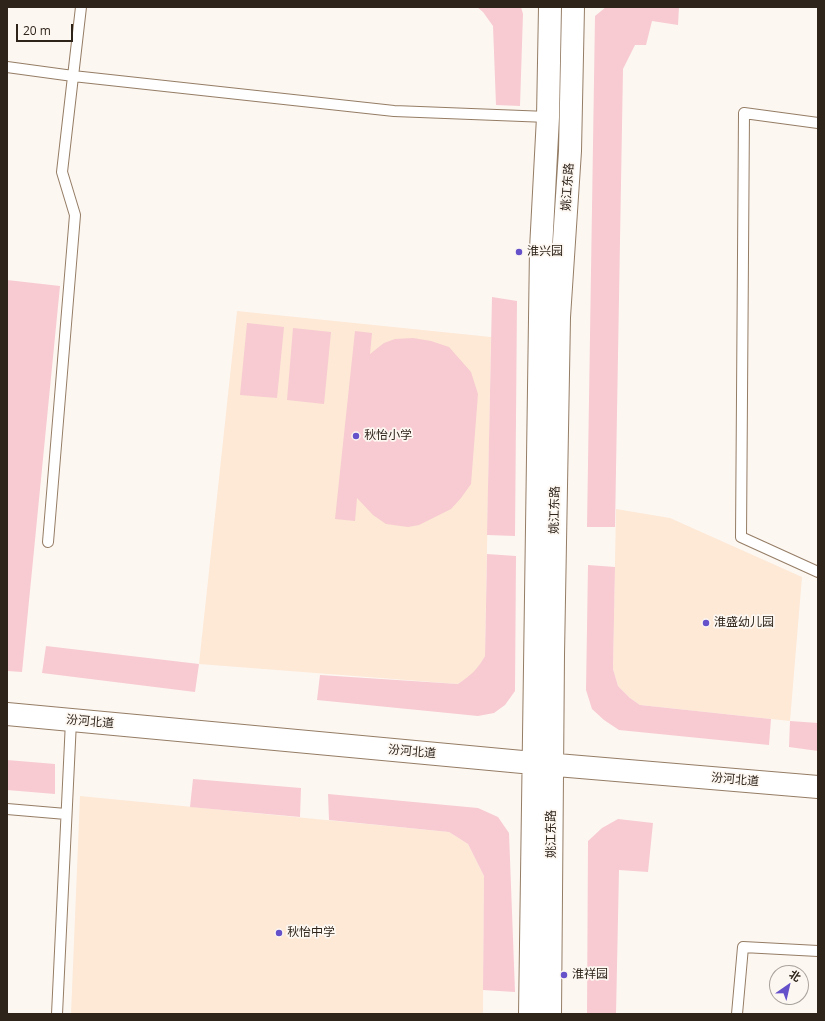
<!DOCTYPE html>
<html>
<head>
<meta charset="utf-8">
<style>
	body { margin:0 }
	#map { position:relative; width:825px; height:1021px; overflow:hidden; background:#fdf7f2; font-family:"Open Sans","Noto Sans SC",sans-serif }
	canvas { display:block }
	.frame { position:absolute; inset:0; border:8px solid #2e241a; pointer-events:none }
	.north { position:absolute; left:769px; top:965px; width:40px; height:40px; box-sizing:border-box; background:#fdf7f2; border:1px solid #aaa39c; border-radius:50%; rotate:34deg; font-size:11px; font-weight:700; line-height:16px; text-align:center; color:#2e241a }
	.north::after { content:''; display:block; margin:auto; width:14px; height:18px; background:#6551ca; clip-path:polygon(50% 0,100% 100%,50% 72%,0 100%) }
	.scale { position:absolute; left:16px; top:24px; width:57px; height:18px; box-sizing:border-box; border:2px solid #2e241a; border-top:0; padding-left:5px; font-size:12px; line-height:14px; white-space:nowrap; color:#2e241a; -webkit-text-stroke:3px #fdf7f2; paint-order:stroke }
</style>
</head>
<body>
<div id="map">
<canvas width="825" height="1021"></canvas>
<div class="frame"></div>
<div class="north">北</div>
<div class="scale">20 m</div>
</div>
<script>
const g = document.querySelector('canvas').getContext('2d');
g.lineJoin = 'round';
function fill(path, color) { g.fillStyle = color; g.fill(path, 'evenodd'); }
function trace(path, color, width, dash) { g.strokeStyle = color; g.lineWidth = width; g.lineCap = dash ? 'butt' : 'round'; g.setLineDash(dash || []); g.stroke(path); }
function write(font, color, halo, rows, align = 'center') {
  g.font = font + ' "Open Sans","Noto Sans SC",sans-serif'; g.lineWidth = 3.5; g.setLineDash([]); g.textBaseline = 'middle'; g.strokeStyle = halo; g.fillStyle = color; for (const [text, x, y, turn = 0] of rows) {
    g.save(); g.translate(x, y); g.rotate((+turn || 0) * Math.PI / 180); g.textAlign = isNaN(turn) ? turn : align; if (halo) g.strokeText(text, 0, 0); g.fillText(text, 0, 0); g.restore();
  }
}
const built = new Path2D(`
	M237,311L491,337L485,656L480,665L471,676L458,684L199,664Z
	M616,509L670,518L802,577L790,721L640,705L630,698L618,686L613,669Z
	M80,796L449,832L468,844L484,876L483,1014H71Z`);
const green = new Path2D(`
	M477,7H521L523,14L520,106L496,105L493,26L483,12Z
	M606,7H679L678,25L652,21L646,45H635L623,69L615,527H587L595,16Z
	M7,280L60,286L22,672L7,671Z
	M492,297L517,301L515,536L487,535Z
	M247,323L284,327L277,398L240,395Z
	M293,328L331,332L324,404L287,400Z
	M355,331L372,333L370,354L384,343L395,339L413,338L431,341L449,347L471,372L478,394L471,484L461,498L451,509L419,525L408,527L386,524L373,515L357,498L355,521L335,519Z
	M487,554L516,556L515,691L505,705L494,713L478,716L317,700L320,675L458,684C470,676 478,669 485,656Z
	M588,565L615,567L613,669L618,686L630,698L640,705L771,719L769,745L619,730L604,720L592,709L586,690Z
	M46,646L199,664L195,692L42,673Z
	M790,721L818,723V751L789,747Z
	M7,760L55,764V794L7,790Z
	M193,779L301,788L300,817L190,807Z
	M328,794L478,808L498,817L509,833L515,992L483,990L484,876L468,844L449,832L329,820Z
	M618,819L653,823L648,872L619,870L616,1014H587L588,841L602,828Z`);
const lane = new Path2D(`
	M7,67L73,76L394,111L548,117
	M818,123L744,113L741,537L818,572
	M48,542L75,215L62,172L81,7
	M7,809L66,814
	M57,1014L71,721
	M737,1014L743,947L818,951`);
const secondary = new Path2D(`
	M7,714L533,763L818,787
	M530,1014L541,249L548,117L550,7
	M550,1014L553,655L559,317L570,151L573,7`);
const markers = [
	[519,252,4,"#6551ca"],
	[356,436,4,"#6551ca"],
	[706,623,4,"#6551ca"],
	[279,933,4,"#6551ca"],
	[564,975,4,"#6551ca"]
];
const streetNames = [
	["姚江东路",568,187,-86],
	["姚江东路",555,510,-89],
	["汾河北道",90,722,5],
	["汾河北道",412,752,5],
	["汾河北道",735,780,5],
	["姚江东路",552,834,-90]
];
const poiNames = [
	["淮兴园",527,252],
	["秋怡小学",364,436],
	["淮盛幼儿园",714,623],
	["秋怡中学",287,933],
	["淮祥园",572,975]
];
fill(built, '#fde9d6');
fill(green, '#f7cbd1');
trace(lane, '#957d65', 12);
trace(secondary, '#957d65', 24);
trace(lane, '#fff', 10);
trace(secondary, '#fff', 22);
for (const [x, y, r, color] of markers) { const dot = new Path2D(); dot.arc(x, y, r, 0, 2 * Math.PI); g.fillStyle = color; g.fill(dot); trace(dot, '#fdf7f2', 1.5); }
write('12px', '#2e241a', '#fdf7f2', streetNames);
write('12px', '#2e241a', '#fdf7f2', poiNames, 'left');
</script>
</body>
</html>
